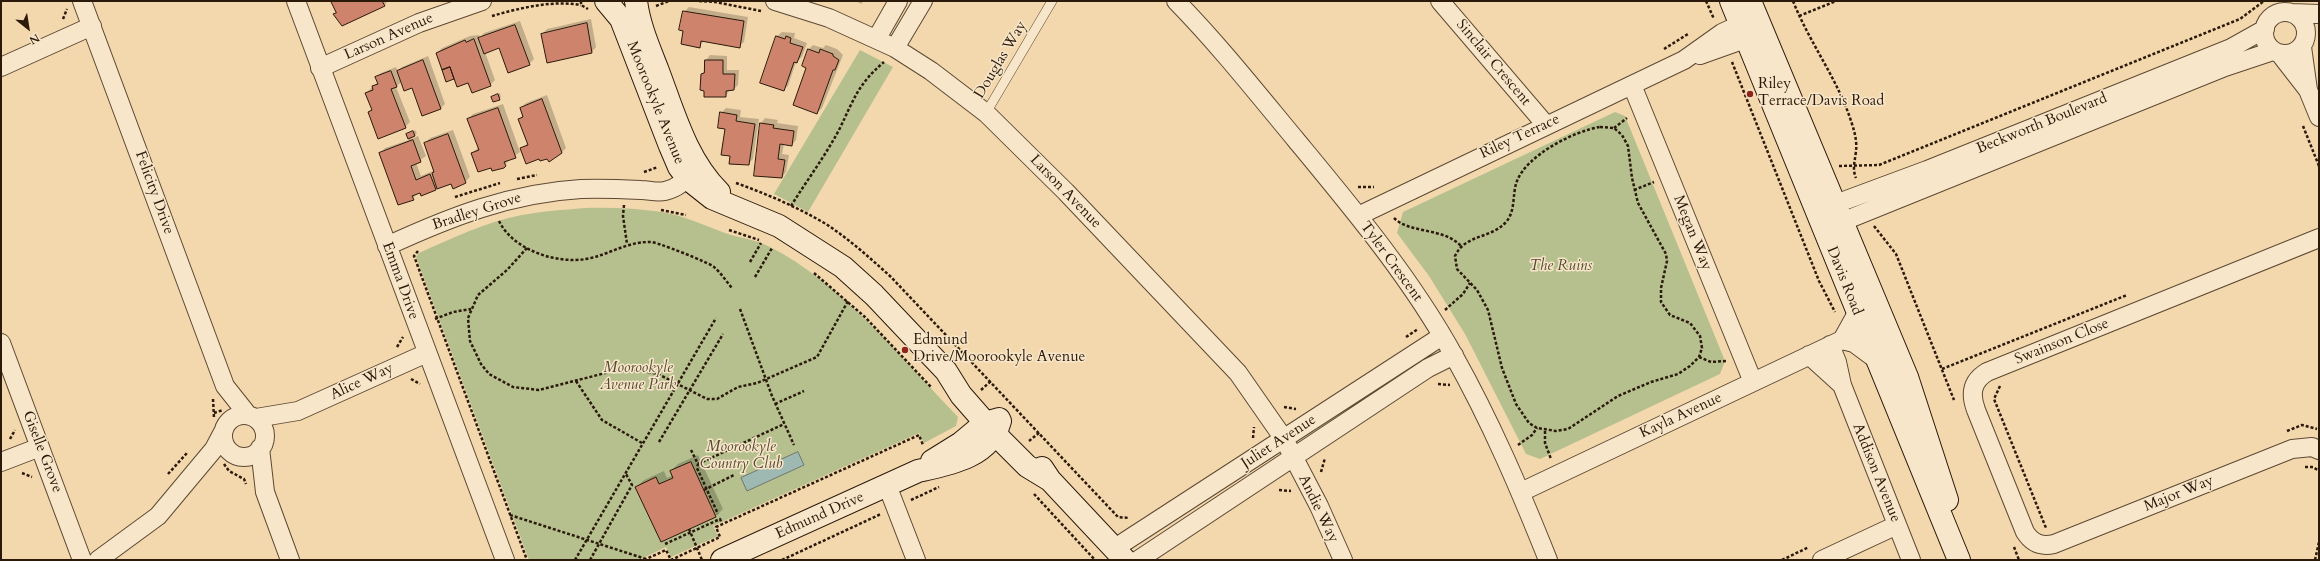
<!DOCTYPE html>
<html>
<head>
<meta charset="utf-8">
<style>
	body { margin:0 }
	#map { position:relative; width:2320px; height:561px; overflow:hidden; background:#f4d8ad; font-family:Cardo,serif }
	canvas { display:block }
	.frame { position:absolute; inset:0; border:2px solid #2b190a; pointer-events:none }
	.north { position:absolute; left:8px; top:8px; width:40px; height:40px; -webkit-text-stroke:3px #f8e6ca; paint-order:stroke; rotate:150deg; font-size:11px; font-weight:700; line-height:16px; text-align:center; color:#2b190a }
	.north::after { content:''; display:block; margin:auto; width:14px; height:18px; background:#2b190a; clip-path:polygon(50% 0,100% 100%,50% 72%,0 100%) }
</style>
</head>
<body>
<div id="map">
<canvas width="2320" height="561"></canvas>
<div class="frame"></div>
<div class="north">N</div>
</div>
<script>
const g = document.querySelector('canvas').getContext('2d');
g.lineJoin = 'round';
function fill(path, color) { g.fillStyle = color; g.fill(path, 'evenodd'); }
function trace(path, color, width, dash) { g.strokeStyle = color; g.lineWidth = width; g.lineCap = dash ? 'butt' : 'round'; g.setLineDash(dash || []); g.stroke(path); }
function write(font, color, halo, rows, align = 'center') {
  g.font = font + ' Cardo,serif'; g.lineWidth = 3; g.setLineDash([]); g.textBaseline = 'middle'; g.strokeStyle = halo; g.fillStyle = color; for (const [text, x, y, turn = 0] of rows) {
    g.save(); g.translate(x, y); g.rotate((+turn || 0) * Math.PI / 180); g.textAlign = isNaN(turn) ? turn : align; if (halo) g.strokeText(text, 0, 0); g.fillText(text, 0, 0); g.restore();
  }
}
const green = new Path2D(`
	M860,50L893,67L808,212L774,194Z
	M1615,112L1625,116L1725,361L1720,374L1540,459L1526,454L1465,334L1429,276L1397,233L1403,212Z
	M584,208C610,207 636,208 662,212C684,216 704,225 725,233C739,238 755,239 768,246C840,281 903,360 958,417L956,426L924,443L919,433L713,526L718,536L671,557L666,547L639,560H529L416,257L419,253C453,238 485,222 522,215C543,211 563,210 584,208Z`);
const water = new Path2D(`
	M798,452L804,465L747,491L741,478Z`);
const shadow = new Path2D(`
	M332,1H388L384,6L337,12Z
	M856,1H864L861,4Z
	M689,7L748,17L744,42L739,46L704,41L699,46L684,30V12Z
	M591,19L596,47L592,52L542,34L547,29Z
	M520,21L534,59L529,64L500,47L485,52L495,80L490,85L469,82L455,77L447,80L437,53L442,48L470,36L479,35L480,38L484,33Z
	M782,32L795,33L794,38L807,43L802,57L796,62L788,86L783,90L761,83L777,36Z
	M813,45L823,48L826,45L837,49L843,55L822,108L817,113L808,67V50Z
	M710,55L727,56V70H739L738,85L734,89H730L726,96L702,74L705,70L706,60Z
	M428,56L445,104L441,108L412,86L401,82L396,87L410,122L405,127L369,112L372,108L366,93L378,82L376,77L381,73L396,67L398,71L402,67Z
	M500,93L501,97L499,99L492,97Z
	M547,95L566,148L562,152L539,158L521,148L528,143L519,119L524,115L521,108L526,103Z
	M503,104L520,152L510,159L503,167L491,166L472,153L479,147L468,119L473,114Z
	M726,108L741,110L740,117L759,119L753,159L748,164L731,155L721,113Z
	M765,118L778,120L777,123L798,126L796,140L792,145L784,144L782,154L789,155L786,172L782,177L755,175L761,123Z
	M415,130L417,133L411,139L418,136L426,156L416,163L421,176L435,170L425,143L430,138L453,130L470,177L465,182L452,183L417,193L413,199L380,153L385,148L409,140L407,134Z
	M698,455L723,509L716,516L636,487L644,480L664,471L667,478L673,475L671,471L678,464Z`);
const building = new Path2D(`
	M331,1H382L385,6L342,26L333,14L336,13Z
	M683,11L744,21L740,48L701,41L700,48L681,44L683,31L679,30Z
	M587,23L592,53L547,63L541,34Z
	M515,25L530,65L508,73L499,48L484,54L478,38Z
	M776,36L785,39L786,36L791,38L790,43L803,47L797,63L794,62L784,91L760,83Z
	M474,39L491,86L472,93L468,83L457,87L450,67L442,70L436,53L465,40L466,42Z
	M808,49L819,53L820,49L833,54V56L839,60L835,70H833L817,114L793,105L806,68L802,66Z
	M423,60L441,109L422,116L412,88L404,91L397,71Z
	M705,60H723V74H735L734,90L726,91V97H704V91L700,90L701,74L704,73Z
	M450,67L454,79L446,82L442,70Z
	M391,71L397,87L391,89L406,128L378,139L368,112L372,110L365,93L373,90L372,86L378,84L375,77Z
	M498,94L500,100L493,102L491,97Z
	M542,99L562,153L549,162L547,159L540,161L539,159L526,164L520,148L528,145L518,119L523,117L520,108Z
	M498,108L516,158L504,162L506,166L504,168L492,171L491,168L478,172L471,153L479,150L467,119Z
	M720,112L737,115L736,121L755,124L749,165L729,164L730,156L721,155L725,129L718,128Z
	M760,123L774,125L773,128L794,131L792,146L780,144L778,159L785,160L782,178L754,176Z
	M413,131L415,136L408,139L406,134Z
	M448,134L466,183L453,189L451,184L437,189L432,173L434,172L424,143Z
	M413,140L421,162L411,166L416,180L430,174L436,190L421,196L420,193L412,196L414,200L398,205L379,153Z
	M691,462L716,517L661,542L635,487L656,477L659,484L673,478L670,471Z`);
const path = new Path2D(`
	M581,1V5L588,9
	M699,1L715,2L761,11
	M1706,1L1714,19
	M1793,1C1810,44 1838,79 1852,124C1855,133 1857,142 1856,151C1855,161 1852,169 1856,178
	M656,6L669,1
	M492,16C520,8 552,0 581,5
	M1799,16L1836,1
	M63,19L67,9
	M1664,49L1688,34
	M1732,62L1819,281L1835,312
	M2303,126L2319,166
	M1600,127L1614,128L1622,135L1628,146L1632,178L1638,203L1666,254L1667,261L1661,288V302L1670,315L1690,323L1700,336L1702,348L1699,357L1690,366L1678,374L1651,382L1618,396L1568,429L1556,431L1537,428L1529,423L1516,404L1502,368L1488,310L1477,290L1457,269L1455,256C1465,234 1491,239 1506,222C1516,211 1512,193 1517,181C1527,155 1574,131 1600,127Z
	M1614,128L1627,118
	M1839,166L1879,165L2240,19L2264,1
	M644,172L658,167
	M517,179L537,175
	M736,183C767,194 797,207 826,224C849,239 870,258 891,277L1118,517L1129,518
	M1358,187H1374
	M1634,190L1654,182
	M455,197L500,183
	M624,205L623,216L627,244
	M791,206C807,180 826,155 840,128C854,99 858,84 884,62
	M661,210L686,215
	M1394,218C1410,234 1443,227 1461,246
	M499,221C513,250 556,264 586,259C609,255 625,242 650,242C655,241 710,263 714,267C721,273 726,281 732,288
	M1874,226L1896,254L1954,400
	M729,230L759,240
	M527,248L507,270L478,295L468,318L470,341L481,364L489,374L513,387L539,390L625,368L658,374L707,399H717L738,387L757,383L817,357L848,301
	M418,251L414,256L527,560
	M750,262L761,243
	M814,273L865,317L931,387
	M755,277L772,248
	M740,309L772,396L794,445
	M1445,310L1463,294L1470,283
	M435,319L453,312L471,309
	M1406,337L1418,329
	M397,347L403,337
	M1699,357L1711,362L1726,361
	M1942,369L2127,295
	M411,379L420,384
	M576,381L602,420L642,443
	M1438,384L1450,385
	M2000,386L1994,399L2046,528
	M981,390L991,381
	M213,399L214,418
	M775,404L804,391
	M1284,407L1296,409
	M214,413L223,410
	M1545,431V443L1551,459
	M2287,431L2302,425L2317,429
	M1253,438L1254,427
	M10,439L15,430
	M1029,441L1040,432
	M659,442L723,334
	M1518,445L1532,435L1537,428
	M691,450L698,464L697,468L718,514
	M224,464L229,471L244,479L246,484
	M698,464L784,424
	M2305,467H2313L2319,471
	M1321,472L1325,458
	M22,473L32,477
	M168,474L187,453
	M704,490L734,475
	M1279,490L1291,491
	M1034,494L1095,560
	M911,500L939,487
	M510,515L646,559
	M689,529L702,560
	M665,544L720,519L722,524
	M2014,547L2019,560
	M575,560L716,318
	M590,560L632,485L626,474
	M644,560L666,550L671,560L720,537L716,527L919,435L923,445
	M782,560L881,514
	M1782,560L1809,547
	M2315,560L2319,542`);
const lane = new Path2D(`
	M986,113L1052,1`);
const street = new Path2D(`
	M82,1L225,386L248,415
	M296,1L505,560
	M775,1L829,18L895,48L931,71L986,113L1066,192L1238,373L1284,439L1319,506L1343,560
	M1176,1C1219,45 1257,93 1296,140C1353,209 1411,278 1454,356C1491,422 1520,490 1548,560
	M1440,1L1546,125
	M2264 33a21 21 0 1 1 42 0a21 21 0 1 1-42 0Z
	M2292,13L2319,14
	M877,38L898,1
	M2302,47L2308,90L2319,117
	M895,48L923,1
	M2280,54L2308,90
	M1700,55L1759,34
	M1,67L92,26
	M320,68L419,23L482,1
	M1632,85L1753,382
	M1822,209L1927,170L2231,48L2265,29
	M1358,216L1684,60L1722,33L1752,19
	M1829,227L2225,67L2273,51
	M2319,238L1987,372C1972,381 1970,394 1976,410L2025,532C2032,543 2041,547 2054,544L2292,449L2312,447L2319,450
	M387,246C450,217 511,193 581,189C601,188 621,189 641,190C650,190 656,193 665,191C678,188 688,179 695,168
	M1842,340L1854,343L1877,360
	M1,343L82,560
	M1830,345L1837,362L1842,385L1911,560
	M1809,355L1842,385
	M223 436a21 21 0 1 1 42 0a21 21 0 1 1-42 0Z
	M256,418L298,411L427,353
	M260,448L265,492L290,560
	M1,462L40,447
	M887,485L916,560
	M1521,492L1842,340L1857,313
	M1115,548L1442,336
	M98,560L158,516L214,449L223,432
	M1138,560L1428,368L1454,355
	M1822,560L1897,525`);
const secondary = new Path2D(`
	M606,1L621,19L670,146L679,167L688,179L712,198L779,226L843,267L874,295L946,371L961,395L996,435L1027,466L1050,480
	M636,1C639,25 649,48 658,71C674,113 686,159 719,192
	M1731,1L1959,560
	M1750,1L1907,377L1947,500
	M932,461L961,443L985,423L999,419
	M1042,468L1050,480L1125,560
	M722,560L918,471C950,464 990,457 1000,421`);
const markers = [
	[1750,94,4,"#8f2418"],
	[905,350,4,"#8f2418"]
];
const streetNames = [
	["Larson Avenue",389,37,-24],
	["Douglas Way",1001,60,-59],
	["Sinclair Crescent",1493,63,50],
	["Moorookyle Avenue",655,103,68],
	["Beckworth Boulevard",2042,124,-22],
	["Riley Terrace",1520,137,-25],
	["Larson Avenue",1065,192,46],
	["Felicity Drive",154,193,70],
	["Bradley Grove",477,212,-18],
	["Megan Way",1692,233,68],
	["Tyler Crescent",1391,262,54],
	["Emma Drive",400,281,70],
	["Davis Road",1844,281,68],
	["Swainson Close",2062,342,-22],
	["Alice Way",362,382,-25],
	["Kayla Avenue",1681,416,-25],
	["Juliet Avenue",1279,442,-33],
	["Giselle Grove",42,452,69],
	["Addison Avenue",1876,473,68],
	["Major Way",2179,494,-22],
	["Andie Way",1318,509,64],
	["Edmund Drive",820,516,-24]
];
const poiNames = [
	["Riley",1758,85],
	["Terrace/Davis Road",1758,102],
	["Edmund",913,341],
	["Drive/Moorookyle Avenue",913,358]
];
const parkNames = [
	["The Ruins",1561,267],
	["Moorookyle",638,369],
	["Avenue Park",638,386],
	["Moorookyle",741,448],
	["Country Club",741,465]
];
fill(green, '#b6c08e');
fill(water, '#9eb8b2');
trace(water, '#70786f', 1);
fill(shadow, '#0003');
fill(building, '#cd836c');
trace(building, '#2b190a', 1);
trace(lane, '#5d4933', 10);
trace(street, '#5d4933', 20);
trace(secondary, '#2b190a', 24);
trace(path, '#2b190a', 2.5, [3, 2]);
trace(lane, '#f8e6ca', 9);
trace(street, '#f8e6ca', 18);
trace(secondary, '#f8e6ca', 22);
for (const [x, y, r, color] of markers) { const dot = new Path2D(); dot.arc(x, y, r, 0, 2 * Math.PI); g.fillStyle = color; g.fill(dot); trace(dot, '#f8e6ca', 1.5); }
write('15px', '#2b190a', '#f8e6ca', streetNames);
write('15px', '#2b190a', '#f8e6ca', poiNames, 'left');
write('italic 15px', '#554b32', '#f8e6ca', parkNames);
</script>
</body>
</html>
